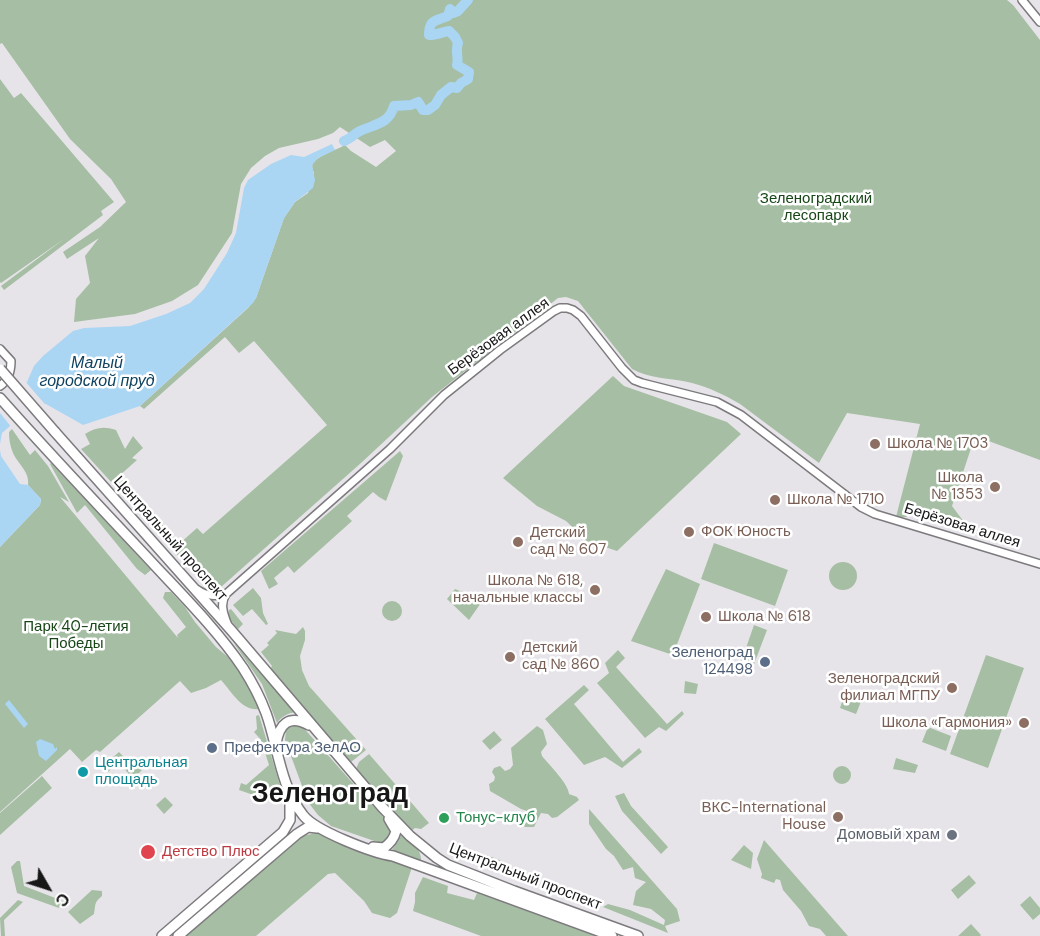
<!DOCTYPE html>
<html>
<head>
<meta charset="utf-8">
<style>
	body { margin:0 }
	#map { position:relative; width:1040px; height:936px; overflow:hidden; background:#e7e4e9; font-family:"DM Sans",sans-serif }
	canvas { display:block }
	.north { position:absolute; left:18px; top:858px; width:60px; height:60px; -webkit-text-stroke:4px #fff; paint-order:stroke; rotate:129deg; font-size:16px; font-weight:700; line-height:24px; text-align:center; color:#181718 }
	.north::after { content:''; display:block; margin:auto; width:21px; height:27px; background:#181718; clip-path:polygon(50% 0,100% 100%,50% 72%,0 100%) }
</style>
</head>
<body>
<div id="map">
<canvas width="1040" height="936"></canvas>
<div class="north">С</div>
</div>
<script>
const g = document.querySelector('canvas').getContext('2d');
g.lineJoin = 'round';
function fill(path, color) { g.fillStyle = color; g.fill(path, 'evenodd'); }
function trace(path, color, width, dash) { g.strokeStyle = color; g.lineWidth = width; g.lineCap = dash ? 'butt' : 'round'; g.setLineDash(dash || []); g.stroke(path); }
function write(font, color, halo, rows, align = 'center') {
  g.font = font + ' "DM Sans",sans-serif'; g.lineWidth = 5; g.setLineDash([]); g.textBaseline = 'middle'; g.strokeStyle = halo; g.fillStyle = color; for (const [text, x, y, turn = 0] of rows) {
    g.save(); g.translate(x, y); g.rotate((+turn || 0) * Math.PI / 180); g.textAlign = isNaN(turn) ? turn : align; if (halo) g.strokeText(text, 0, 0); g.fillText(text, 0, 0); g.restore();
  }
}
const green = new Path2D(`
	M0,0H1007L1013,5L1040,40V460L975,436L952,506L964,522L961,531L937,524L941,515L917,507L906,517H896L920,424L847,413L819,463L740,404C725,395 708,387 692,383C672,378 650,379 632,369L578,301L566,297L558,298L432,397L361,463L221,587L215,583L211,587L205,585L81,449L90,444L85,434C96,427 104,426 116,430L125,449L133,436L143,448L132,458L137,460L119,476L179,544L197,528L203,534L327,425L254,341L239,353L225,337L144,409L140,406L248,308L256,298L284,218L295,202L308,193L314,173C313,170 311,167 313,163C316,157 338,149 345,145L351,151L376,167L396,151L385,140L370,147L340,127L333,133L318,139L279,148L265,156L251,168L241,184L232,233L198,285L172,301L135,314L74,322L76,299L90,283L85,256L99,238L67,259L63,252L100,227L126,202L111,179L70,139L2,43L0,44Z
	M0,79L14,98L21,93L114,202L101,211L103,215L4,290L1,286L64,239L1,283L0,282Z
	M613,376L624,386L727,422L741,434L617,551L587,541L566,521L537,506L503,478Z
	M12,429L30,455L35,450L48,466L69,502L60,497L178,638L177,635L186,627L163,598L165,592H171L185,607L195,622L216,647L228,657L239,671L251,689L260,709C242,712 232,692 221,680L206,688L191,693L180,681L100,752L96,750L82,762L70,749L0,812V547L40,505L41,499L28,485C30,472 18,464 13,453C10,446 9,439 9,432Z
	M400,451L403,456L386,501L379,497L373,492L347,516L352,521L294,573L288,566L274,578L278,584L269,589L261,571Z
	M51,463L151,570L145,575L137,569L85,505L77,513L50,464Z
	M714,543L788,570L775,606L701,579Z
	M829 576a14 14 0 1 1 28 0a14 14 0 1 1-28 0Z
	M666,569L700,584L673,655L631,641Z
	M253,588L261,598L263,613L268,624L266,625L252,609L243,616L233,605Z
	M455,589L483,600L469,620L447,599Z
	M382 611a10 10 0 1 1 20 0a10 10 0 1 1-20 0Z
	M231,609L243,624L238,629L228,617L229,610Z
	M754,625L767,630L751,672L739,668Z
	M303,627L305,631V640L300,656L302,670L309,686L366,750L351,762L277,677L271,668L272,666L261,652L269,645L267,643L277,633L275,630L296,634Z
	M233,642L295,712C287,714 282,716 277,723L262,684Z
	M618,650L625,658L616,667L667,724L682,711L684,714L666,731L659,727L645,738L597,683L609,673L605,663Z
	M986,655L1024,668L988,768L950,754Z
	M685,681L698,684L696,694L684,693Z
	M584,685L589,690L574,704L623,762L639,748L642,752L622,768L605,757L584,765L545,719Z
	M845,693L862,699L856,714L840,708Z
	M259,715L282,792V798L279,801L274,802L239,790L241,783L246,785L269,765L261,740L254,732L257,729L256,716Z
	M292,725H301L391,826L392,834L385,843H380L331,826L318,815L308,802L285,740L286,730Z
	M537,726L543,730L547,744L541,752L542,756C550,766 568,783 569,794L577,797L579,800L557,817L552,818L548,814L541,813L534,827H525L521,823L526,817L527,811L521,809L490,791L489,784L494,781L495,777L492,772L494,768L500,766L505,771L510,769L513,765L511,748Z
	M928,727L951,736L946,751L922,742Z
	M494,731L502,740L490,750L482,741Z
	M119,752L124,757L108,772L103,766Z
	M369,754L429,823L421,829L415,828L411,831L407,827L356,769L359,762Z
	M896,758L918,765L915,773L893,769Z
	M132,759L142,770L133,779L123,767Z
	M833 775a9 9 0 1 1 18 0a9 9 0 1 1-18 0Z
	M42,776L52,788L0,835V813Z
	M624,793L631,806L668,847L661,854L622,811L615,796Z
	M165,797L173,805L164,814L156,805Z
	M589,809L677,909L680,921L665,926L668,933L603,907L608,904L630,910L664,925L665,920L651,909L633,905L636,891L646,882L635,878L633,867L623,870L614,856L606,849L589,824Z
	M317,833L381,859L389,860L412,867L397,913L390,918L372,913L364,901L335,873L328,874L256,936H186L301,836Z
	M401,835C410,842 422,849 421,861L392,850L399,840Z
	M764,840L848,936H826L820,929L809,926L801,911L783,890L780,880L776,879L774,883L761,878L762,874L757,859Z
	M744,845L753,853L751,869L731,860Z
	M483,854L500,860L497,868L480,862Z
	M17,861H20L24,886L63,901L64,904L59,908L17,893L11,867Z
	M969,875L976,883L958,899L951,890Z
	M423,877L448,886L447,893L474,900L477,893L597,936H481L413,911L415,902V893Z
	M92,890L102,891V896C94,903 96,903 94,914L80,924L68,912Z
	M1030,896L1040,908V914L1033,920L1020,905Z
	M18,900L23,902L4,920L5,936H1L0,918Z
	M971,924L981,935L980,936H958Z`);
const water = new Path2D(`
	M332,144L335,150L318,158L312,165L315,180L313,188L295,202L284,218L256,298L253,303L140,406L83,425L46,404L34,405L2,433L0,444V403L27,382L34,366L43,356L73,331L84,328L130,326L166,314L190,303L204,289L227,253L236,233L244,188L248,180L271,164L291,155L304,157Z
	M0,450L1,456L20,484L28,485L41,499L40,505L0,547Z
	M9,700L28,724L24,728L5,704Z
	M40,739L53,744L55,749L57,747V750L46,761L39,756L36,742Z`);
const pier = new Path2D(`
	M24,380L50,410L45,407L35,408L12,428L0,413V399Z`);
const river = new Path2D(`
	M344,141C350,139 354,134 360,131C375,124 389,124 394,106L411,105L418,102L423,110H428L435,105L441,95L451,87L457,88L461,83L468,79L469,72L457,65C459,57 455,51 458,43L455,37L449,31C442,32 437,35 429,35C429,19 436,21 448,16L450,9L453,13L458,11L468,0`);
const minor = new Path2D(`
	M1022,0L1040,22
	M0,349L11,361C11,371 9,380 0,386
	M198,590C208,597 215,596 226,594
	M227,623C223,613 220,603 226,594L390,449L444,395L500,350L554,311L560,308H567L573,310L581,316L622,368L634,380L642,383L717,402L741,415L861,507L875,514L1040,564`);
const major = new Path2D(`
	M0,398C47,451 96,503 145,555C178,591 216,628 243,668C252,682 260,697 266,713C278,746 280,786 303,815C315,831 373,853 393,856L612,936
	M55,432L231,630L382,807L410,836L437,858L448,865L514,891L638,936
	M276,744C279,724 289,714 309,725
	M373,847L384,848C390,843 394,839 396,831L389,819
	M162,936L283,832L290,820V795
	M178,936L297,834L308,827L317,828`);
const majorBridge = new Path2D(`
	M0,369L55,432`);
const markers = [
	[875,444,6,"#8d6e63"],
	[995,487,6,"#8d6e63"],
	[775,500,6,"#8d6e63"],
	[689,532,6,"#8d6e63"],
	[518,542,6,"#8d6e63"],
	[595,590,6,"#8d6e63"],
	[706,617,6,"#8d6e63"],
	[510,657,6,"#8d6e63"],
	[765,662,6,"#5c6f8a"],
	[952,688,6,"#8d6e63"],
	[1024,723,6,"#8d6e63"],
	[212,748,6,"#5c6f8a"],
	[83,772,6,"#0f9aa8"],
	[838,817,6,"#8d6e63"],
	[444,818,6,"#2e9e5b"],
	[952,835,6,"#6b7280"],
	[148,852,8,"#e0444e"]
];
const parkNames = [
	["Зеленоградский",816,199],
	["лесопарк",816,216],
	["Парк 40-летия",76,627],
	["Победы",76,644]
];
const streetNames = [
	["Берёзовая аллея",499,337,-36],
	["Берёзовая аллея",962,526,17],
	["Центральный проспект",170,539,48],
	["Центральный проспект",525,877,21]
];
const educationNames = [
	["Школа № 1703",887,444],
	["Школа",983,478,"right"],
	["№ 1353",983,495,"right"],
	["Школа № 1710",787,500],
	["ФОК Юность",701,532],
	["Детский",530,533],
	["сад № 607",530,550],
	["Школа № 618,",583,581,"right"],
	["начальные классы",583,598,"right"],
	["Школа № 618",718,617],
	["Детский",522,648],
	["сад № 860",522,665],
	["Зеленоградский",940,679,"right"],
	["филиал МГПУ",940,696,"right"],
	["Школа «Гармония»",1012,723,"right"],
	["ВКС-International",826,808,"right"],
	["House",826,825,"right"]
];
const serviceNames = [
	["Зеленоград",753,653],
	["124498",753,670],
	["Префектура ЗелАО",224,748,"left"]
];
const cultureNames = [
	["Центральная",95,763],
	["площадь",95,780]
];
const leisureNames = [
	["Тонус-клуб",456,818]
];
const worshipNames = [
	["Домовый храм",940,835]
];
const healthNames = [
	["Детство Плюс",162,852]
];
const waterNames = [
	["Малый",97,364],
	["городской пруд",97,382]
];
const townNames = [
	["Зеленоград",330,795]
];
fill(green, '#a6bea4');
fill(water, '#aad5f3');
fill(pier, '#e7e4e9');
trace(river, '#aad5f3', 10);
trace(minor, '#7d7a7e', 10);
trace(major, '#7d7a7e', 12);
trace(minor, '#fff', 7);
trace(major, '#fff', 9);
trace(majorBridge, '#7d7a7e', 12, []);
trace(majorBridge, '#fff', 9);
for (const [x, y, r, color] of markers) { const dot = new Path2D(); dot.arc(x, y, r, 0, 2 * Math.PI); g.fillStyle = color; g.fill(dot); trace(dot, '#fff', 2); }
write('15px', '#174617', '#fff', parkNames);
write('15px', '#181718', '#fff', streetNames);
write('15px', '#785e54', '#fff', educationNames, 'left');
write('15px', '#4e5e75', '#fff', serviceNames, 'right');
write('15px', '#0d838f', '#fff', cultureNames, 'left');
write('15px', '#27864d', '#fff', leisureNames, 'left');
write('15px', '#5b616d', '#fff', worshipNames, 'right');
write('15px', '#be3a42', '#fff', healthNames, 'left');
write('italic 16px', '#0f4260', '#fff', waterNames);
write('bold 27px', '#181718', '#fff', townNames);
</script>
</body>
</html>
